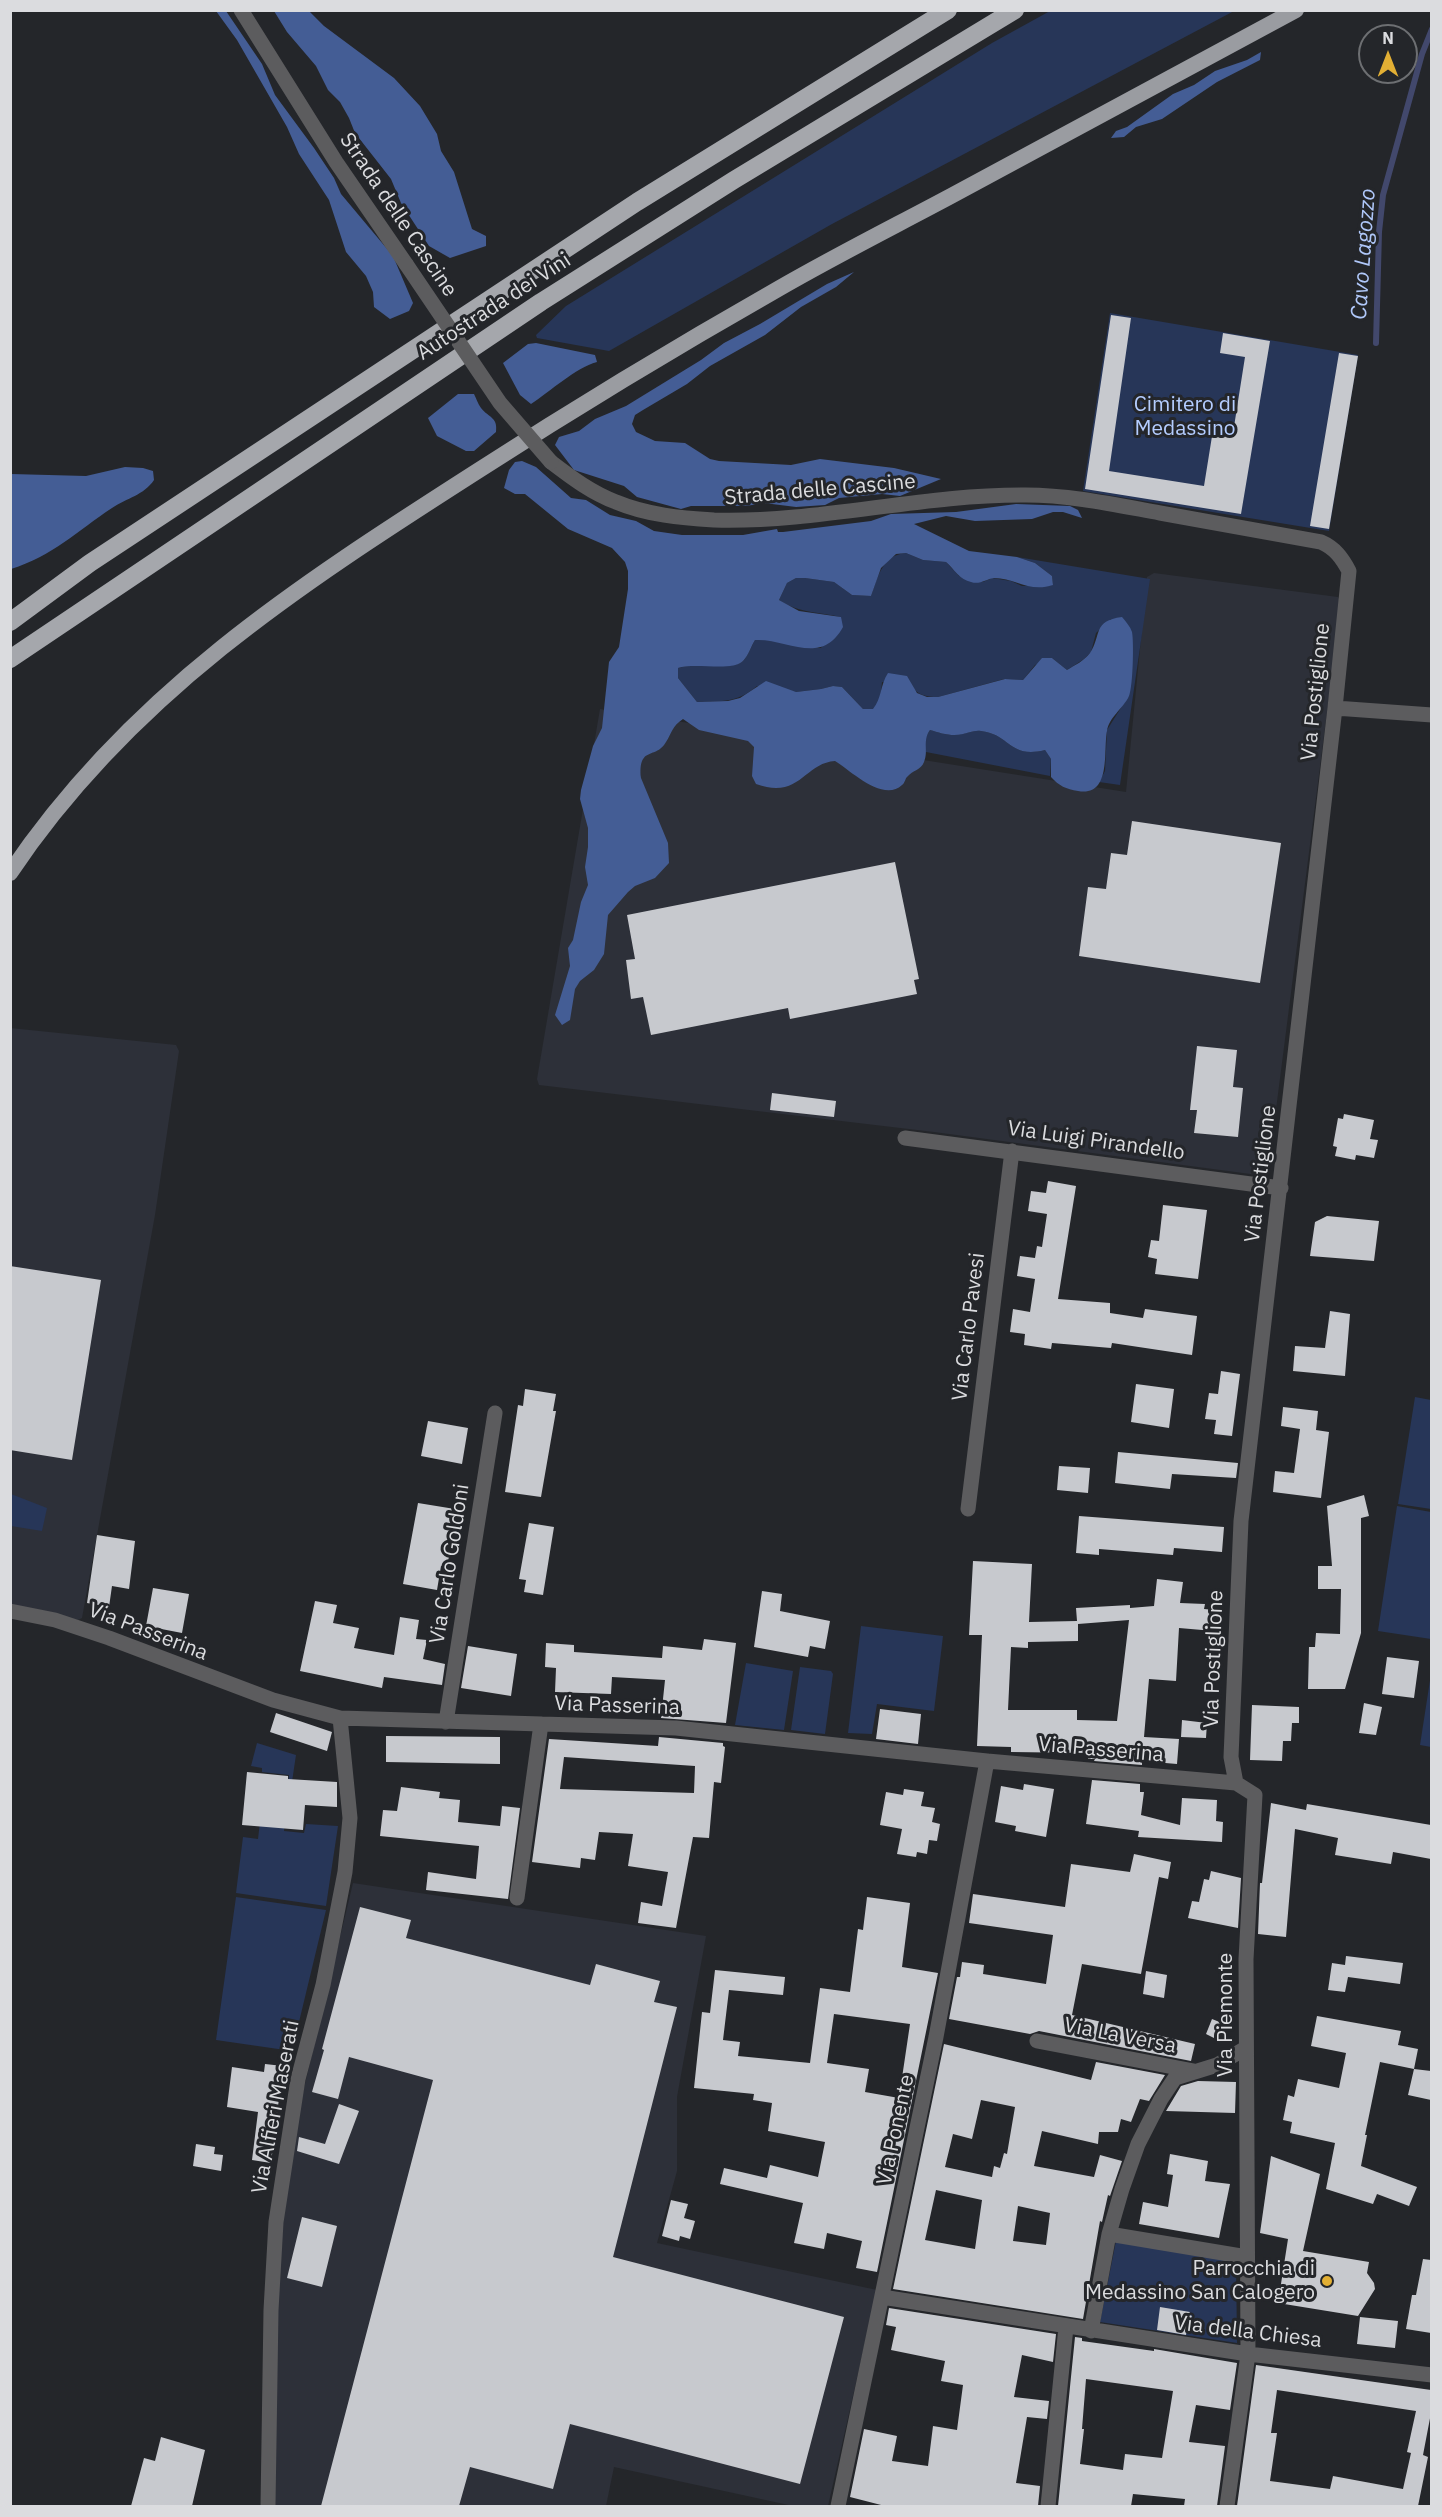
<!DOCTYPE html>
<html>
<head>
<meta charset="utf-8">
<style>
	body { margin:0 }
	#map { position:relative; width:1442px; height:2517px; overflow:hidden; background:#24262a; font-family:"IBM Plex Sans",sans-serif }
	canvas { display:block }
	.frame { position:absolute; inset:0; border:12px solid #dbdcdf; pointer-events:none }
	.north { position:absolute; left:1358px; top:24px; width:60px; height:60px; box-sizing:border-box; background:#24262a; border:2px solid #6d6f72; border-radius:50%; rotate:0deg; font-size:16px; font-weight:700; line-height:24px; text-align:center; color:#dbdcdf }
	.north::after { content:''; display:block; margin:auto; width:21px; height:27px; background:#e2af34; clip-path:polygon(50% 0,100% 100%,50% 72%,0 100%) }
</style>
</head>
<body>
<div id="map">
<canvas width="1442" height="2517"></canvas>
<div class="frame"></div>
<div class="north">N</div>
</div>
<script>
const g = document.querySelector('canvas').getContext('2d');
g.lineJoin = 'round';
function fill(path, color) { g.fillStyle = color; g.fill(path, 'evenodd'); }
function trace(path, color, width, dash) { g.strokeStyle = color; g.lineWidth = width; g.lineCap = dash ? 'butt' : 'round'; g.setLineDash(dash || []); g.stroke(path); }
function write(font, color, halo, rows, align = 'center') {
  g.font = font + ' "IBM Plex Sans",sans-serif'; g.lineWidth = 6; g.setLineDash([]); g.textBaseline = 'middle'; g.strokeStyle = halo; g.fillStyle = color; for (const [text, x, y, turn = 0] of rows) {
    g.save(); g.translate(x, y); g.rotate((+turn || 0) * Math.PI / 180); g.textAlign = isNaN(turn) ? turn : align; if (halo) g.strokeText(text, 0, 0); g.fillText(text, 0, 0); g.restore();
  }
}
const built = new Path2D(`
	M1154,573L1338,597L1341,603L1269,1164L1258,1175L934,1132L539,1085L537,1079L600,709L1126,792L1147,577Z
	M10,1028L176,1045L179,1051L155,1215L82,1618L78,1620L11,1607Z
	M353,1883L706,1936L677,2097V2171L657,2243L877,2290L828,2506H793L614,2467L606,2506H275L277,2303L283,2222L298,2113Z`);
const green = new Path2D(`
	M1050,11H1234L832,224L609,351L537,338L536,335L566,306L992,43Z
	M1110,313L1358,355L1329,531L1083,491Z
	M906,553L923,560L946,562L959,576L983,582L992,578L1011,581L1022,586L1053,585L1052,576L1035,563L1017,557L1150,579L1120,785L1099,782L1105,771L1107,730L1129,695L1111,619L1096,633L1091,652L1084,659L1067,670L1052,658L1035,665L1023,680L1004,679L938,697C925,697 918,695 910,685L882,682L880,701L874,709H863L842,687L833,686L821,689L796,692L757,686C737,703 723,701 697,702L678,678V668C695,662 732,671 743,661C748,656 751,647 755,640C777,638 796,649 821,648L841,617C818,612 799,613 779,600L787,583L796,578H805L834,582L852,595L871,596C878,577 882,555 906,553Z
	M930,730C940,733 952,737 962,734C969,733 974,730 981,731C1010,734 1009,759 1045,750L1051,759L1050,776L926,752L925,738Z
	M1415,1397L1431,1400V1509L1398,1504Z
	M11,1494L47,1508L42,1531L11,1526Z
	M1397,1506L1431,1512V1639L1378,1631Z
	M861,1626L943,1636L934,1711L877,1704L872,1734L848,1733Z
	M746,1663L793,1671L784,1730L735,1725Z
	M800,1667L831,1671L833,1674L825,1734L791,1730Z
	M1431,1674L1432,1747H1431L1420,1745Z
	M257,1743L296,1755L290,1795L287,1794L289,1775L262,1772V1768L251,1766Z
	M261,1813L286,1815L284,1831L304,1833L306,1824L338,1826L326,1906L236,1893L243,1837L258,1839Z
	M236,1897L326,1910L292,2051L216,2040Z
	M1116,2241L1236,2261L1237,2343L1100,2322Z`);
const forest = new Path2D(`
	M216,11H226L262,64L275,95L314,148L334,178L341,194L393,256L413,303L409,311L390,319L374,307L373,292L366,276L346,252L329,200L299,154L287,127L237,40Z
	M274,11H309L324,26L394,78L420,106L437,134L441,151L454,172L472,229L486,236V246L450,258L429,246L401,203L391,179L355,133L349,118L340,102L328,90L316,66L287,32Z
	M1261,52L1260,60L1217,82L1162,119L1136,127L1124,137L1111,138L1116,131L1127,127L1173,94L1194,85L1215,71L1247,60Z
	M854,272L836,287L801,307L765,335L710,366L687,384L643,410L635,415L632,424L636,432L655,441L685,443L710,459L719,461L791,465L820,459L894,468L941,479L900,496L882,494L839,498L825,505L796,507L764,503L746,506H691L681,509L637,497L624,486L574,470L555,445L559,437L579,431L595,419L626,406L701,360L724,343L760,324L827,284Z
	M536,343L595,355L597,362C575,368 551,391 531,404L520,395L503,363L528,344Z
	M458,394H474C476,398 478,404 481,408C489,418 498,417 496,432L474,451H466L437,436L428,418Z
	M522,461L536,467L571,498L586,500L610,515L636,521L654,531L682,535H743L777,529L778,532H783L871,521L891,514L956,512L1016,504L1070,506L1078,510L1082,518L1063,512H1053L1032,519L975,521L946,516L914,524L969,551L1017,557L1035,563L1052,576L1053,585C1029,593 1016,578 994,578C986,579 980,585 971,582C960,580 954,569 946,562L923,560L906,553L896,554L881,568L871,596L852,595L834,582L805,578H796L787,583L779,600L799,611L841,617L843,627C821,667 787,638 755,640C751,646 749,655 743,661C732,672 695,662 678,668V678L697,702L728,701L740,698L766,681L796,692L821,689L833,686L842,687L863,709H873C882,698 880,685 888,673L907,676L917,693L927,697H938L1005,679L1023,680L1042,658H1052L1067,670C1075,665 1084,661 1090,653C1102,635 1092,621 1122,617C1126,622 1130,626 1132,632C1134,642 1133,687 1129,696C1123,709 1109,717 1107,731C1103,751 1112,797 1078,791C1066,789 1059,786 1051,777V759L1045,750C1009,759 1010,734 981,731C974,730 969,733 963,734C952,737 940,733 930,730C922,741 929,750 924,762C921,770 913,770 907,777C905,779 905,783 902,785C883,803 850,770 835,761C804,763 800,800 756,784L752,776L754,747L748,741L699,730L683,719C672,726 672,733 666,742C656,760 638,745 641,778L668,843L669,863L655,878L635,886L628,892L608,915L604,954L594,970L580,981L575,989L570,1020L562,1025L555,1015L570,966L568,948L573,940L581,902L588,885L585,867L588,847V828L580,799L581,790L593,746L602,728L609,662L619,647L628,589V571L625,562L612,548L568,529L525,494H515L504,488L509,470L515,462Z
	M125,467L143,468L153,471L154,480C144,495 127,498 112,508C77,531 53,556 11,569V474L86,476Z`);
const stream = new Path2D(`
	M1376,343L1379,232L1383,195L1422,54L1432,29`);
const building = new Path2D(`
	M1111,315L1131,318L1109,471L1204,486L1213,430L1233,433L1245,357L1220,353L1223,333L1270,341L1241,514L1085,489Z
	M1339,353L1358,356L1329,529L1310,526Z
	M1132,821L1281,843L1260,983L1079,956L1088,887L1106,889L1111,853L1127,855Z
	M895,862L919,979L914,980L917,994L790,1019L788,1008L651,1035L643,997L631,999L626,960L635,959L627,915Z
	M1197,1046L1237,1050L1233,1087L1243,1088L1238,1137L1194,1133L1197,1110H1190Z
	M772,1093L836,1101L834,1117L770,1110Z
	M1344,1114L1374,1120L1370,1139L1378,1140L1374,1158L1356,1155L1355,1160L1335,1156L1337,1147L1333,1146L1338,1118L1343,1119Z
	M1048,1181L1076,1186L1058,1299L1110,1303V1313L1143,1318L1145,1309L1197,1316L1192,1355L1112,1343L1111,1348L1052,1343L1051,1349L1024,1345L1025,1334L1010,1332L1013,1309L1030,1312L1035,1279L1017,1276L1020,1256L1035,1258L1037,1246L1042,1247L1047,1214L1028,1211L1031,1191L1046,1193Z
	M1163,1205L1207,1210L1198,1279L1155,1274L1157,1259L1148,1257L1151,1240L1159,1241Z
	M1327,1216L1379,1221L1374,1261L1310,1256L1315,1222Z
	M10,1266L101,1280L72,1460L10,1450Z
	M1330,1311L1350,1314L1345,1376L1293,1371L1295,1346L1325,1348Z
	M1221,1371L1240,1374L1232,1436L1214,1434L1216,1420L1205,1419L1209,1393L1218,1394Z
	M1136,1384L1174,1389L1169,1428L1131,1422Z
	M525,1389L556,1394L553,1411H556L541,1497L505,1492L518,1405L523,1406Z
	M1283,1407L1318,1411L1316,1430L1329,1432L1321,1498L1273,1492L1275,1471L1294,1473L1300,1429L1281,1426Z
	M428,1421L468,1428L462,1464L421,1456Z
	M1118,1452L1238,1463L1236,1478L1172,1474L1170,1489L1115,1483Z
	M1059,1466L1090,1468L1088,1493L1057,1490Z
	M1364,1495L1369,1516L1361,1518V1633L1345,1689H1308L1309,1647H1315L1316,1633L1340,1634L1341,1589H1318V1566H1332L1327,1506Z
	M418,1503L461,1510L457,1530L454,1529L447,1567L441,1566L437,1590L403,1584Z
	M1079,1516L1224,1527L1222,1552L1174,1548L1173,1555L1099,1549V1555L1076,1553Z
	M529,1523L554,1527L543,1595L524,1592L526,1580L519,1579Z
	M97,1535L135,1541L129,1589L112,1586L109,1607L87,1603Z
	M973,1561L1032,1564L1029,1622L1077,1621L1076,1608L1130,1605V1608L1154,1606L1157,1579L1183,1582L1180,1603L1205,1604L1204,1609L1215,1610L1214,1631L1179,1628L1176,1681L1149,1679L1144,1737L1179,1739L1177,1764L1142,1761V1765L1094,1761L1095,1759H1088V1753L1011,1752V1747L977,1746L982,1635H969ZM1129,1620L1117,1721L1077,1720V1710H1008L1011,1647L1028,1648V1642L1078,1641V1624Z
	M153,1588L189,1594L182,1633L146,1626Z
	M762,1591L782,1594L780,1611L830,1621L825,1649L810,1646L808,1657L754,1647Z
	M315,1601L337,1605L333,1623L359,1628L354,1648L394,1655L400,1617L419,1620L416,1639L427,1640L423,1659L445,1664L442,1685L384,1677L382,1688L300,1671Z
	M704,1639L736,1643L726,1723L661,1718L665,1680L612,1677L611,1694L555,1692L556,1668L545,1667L546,1643L574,1645V1652L662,1658L663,1646L702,1650Z
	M468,1646L517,1654L511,1696L461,1688Z
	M1387,1657L1419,1661L1414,1698L1382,1694Z
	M1364,1703L1382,1707L1376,1735L1359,1733Z
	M1252,1705L1299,1707V1723H1292L1291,1741H1283L1282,1761L1250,1760Z
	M880,1709L921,1714L918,1744L876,1739Z
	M276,1713L332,1732L327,1751L270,1732Z
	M1182,1720L1207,1723L1206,1738L1181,1737Z
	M386,1736L500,1737V1764L386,1762Z
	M659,1737L723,1743V1746L725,1747L721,1783L714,1782L709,1838L693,1837L676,1928L638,1923L641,1902L662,1906L668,1872L628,1866L633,1834L599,1832L595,1860L581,1858L580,1868L532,1862L549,1739L658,1746ZM564,1757L695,1766L694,1793L560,1789Z
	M247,1772L288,1776V1779L337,1782V1807L305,1805L303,1830L242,1825Z
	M1092,1780L1140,1784V1792H1144L1141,1815L1180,1825L1182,1798L1217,1800L1216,1821L1223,1822L1222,1842L1138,1837L1139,1831L1086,1824Z
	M1024,1784L1054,1789L1046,1837L1015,1831L1016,1826L995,1822L1001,1786L1023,1790Z
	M401,1787L440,1792L439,1798L460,1800L458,1822L500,1826L502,1806L520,1808L508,1899L426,1890L428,1872L476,1879L479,1846L380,1836L383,1810L397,1811Z
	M904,1789L924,1792L921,1806L935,1808L932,1822L940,1824L937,1841L929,1840L927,1854L917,1852L916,1857L897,1854L902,1829L880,1825L886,1792L903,1795Z
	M1271,1803L1306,1810L1307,1804L1431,1825V1859L1393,1852L1391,1864L1335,1855L1338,1838L1295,1829L1286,1937L1258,1934L1260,1883H1262Z
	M1134,1854L1171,1862L1168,1879L1159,1877L1141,1974L1082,1964L1072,2015L1195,2044L1191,2061L1039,2031L1030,2034L949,2019L957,1977H960L962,1962L984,1965L983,1974L1046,1984L1053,1935L969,1923L973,1894L1065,1907L1071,1864L1130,1872Z
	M1211,1871L1241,1878L1238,1928L1188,1918L1192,1901L1199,1902L1204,1879L1209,1880Z
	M867,1897L910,1903L902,1967L938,1973L877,2272L856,2268L862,2241L827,2233L824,2249L794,2243L803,2203L720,2184L724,2168L767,2178L770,2165L818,2177L825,2142L768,2131L772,2103L753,2100L754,2094L694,2088L702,2012L710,2013L715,1970L785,1977L783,1995L729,1990L723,2040L740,2042L738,2056L810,2063L820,1988L850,1992L858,1929L863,1930ZM834,2014L910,2024L899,2098L865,2092L869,2069L827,2063Z
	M360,1907L411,1920L406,1938L590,1985L596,1964L660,1981L654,2002L677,2007L613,2257L844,2317L800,2484L570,2424L553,2489L470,2467L459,2506H321L433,2080L349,2057L338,2099L312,2092L324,2050L322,2049Z
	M1346,1956L1403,1963L1400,1984L1348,1977L1345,1992L1328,1990L1332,1963L1345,1965Z
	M1146,1971L1167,1975L1164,1998L1143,1994Z
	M1317,2016L1401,2031L1398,2045L1418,2049L1414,2069L1380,2062L1365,2135H1367L1361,2166L1417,2187L1409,2206L1377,2194L1373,2204L1326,2189L1335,2143L1290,2133L1292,2122L1283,2120L1288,2095L1294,2097L1298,2079L1339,2088L1346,2053L1311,2046Z
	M1212,2019L1227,2025L1220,2041L1206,2034Z
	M944,2044L1091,2080L1096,2062L1165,2075L1149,2101L1140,2099L1131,2122L1121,2119L1118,2132H1099L1098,2144L1042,2131L1034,2166L1094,2177L1100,2155L1122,2161L1110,2196L1108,2195L1102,2222L1100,2221L1083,2319L893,2289ZM981,2100L1015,2107L1007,2154L1004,2153L1000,2168L994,2166L992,2177L945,2167L953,2134L972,2139ZM936,2190L982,2200L975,2249L925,2240ZM1018,2206L1050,2213L1046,2245L1013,2241Z
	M265,2064L283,2066L271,2163L252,2160L258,2112L227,2107L232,2067L264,2072Z
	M1414,2069L1431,2071V2100L1408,2095Z
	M1198,2081L1236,2082L1235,2113L1166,2111L1181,2086Z
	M339,2104L359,2111L339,2164L297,2151L299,2137L325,2144Z
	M196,2144L215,2147L214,2154L223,2155L221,2171L193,2166Z
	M1170,2154L1208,2161L1205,2181L1230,2184L1219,2238L1139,2224L1143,2202L1168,2207L1173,2175L1167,2174Z
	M1271,2156L1320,2174L1303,2251L1369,2262L1367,2273L1374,2283L1375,2289L1358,2316L1278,2303L1288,2239L1260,2233Z
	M671,2200L688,2204L684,2218L695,2221L690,2239L680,2236L679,2241L662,2236Z
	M302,2217L337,2226L322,2287L287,2278Z
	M1423,2259L1431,2260V2333L1406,2329L1412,2295H1416Z
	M1160,2307L1190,2312L1186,2335L1157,2330Z
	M889,2308L1056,2334L1053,2362L1022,2355L1014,2397L1049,2401L1047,2419L1027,2417L1016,2483L1040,2486L1038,2506H885L850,2497L864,2429L897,2436L892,2461L928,2466L933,2426L957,2430L963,2385L941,2381L945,2361L891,2350L896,2327L886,2325Z
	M1360,2317L1398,2321L1395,2348L1357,2344Z
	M1075,2337L1082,2338V2341L1154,2351V2349L1237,2363L1230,2410L1196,2405L1189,2442L1225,2446L1217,2506H1184L1185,2499L1133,2494L1131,2506H1058ZM1086,2379L1173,2391L1162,2458L1125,2454L1123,2470L1080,2464L1084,2429H1082Z
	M1256,2365L1431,2390V2413L1423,2455L1428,2457L1418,2506H1237ZM1277,2390L1416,2411L1407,2452L1411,2453L1403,2489L1333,2476L1330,2489L1270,2481L1277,2433H1271Z
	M161,2437L205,2450L192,2506H131L144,2458L155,2461Z`);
const minor = new Path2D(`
	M241,10L336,162L406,264
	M551,462C572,478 592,493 616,502C647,515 681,518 714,520C819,523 921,494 1026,495C1071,495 1116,505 1160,513C1214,523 1268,532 1321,542C1335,548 1342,558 1349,571L1335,708L1241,1521L1231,1757L1236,1783
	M1335,708L1432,715
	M905,1138L1281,1188
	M968,1509L1012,1151
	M10,1611L55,1620L109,1638L273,1700L340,1718L676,1728L987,1761L1236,1783L1255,1795L1246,1959L1248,2354L1227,2506
	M446,1722L495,1413
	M517,1898L541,1724
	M1037,2041L1194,2071
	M1109,2234L1247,2257
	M882,2297L1248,2354L1432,2375
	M1091,2331L1109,2234L1122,2189L1138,2144L1161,2099L1175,2078L1217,2065L1246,2048
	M268,2506L271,2310L276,2222L298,2079L323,1985L345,1872L350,1818L340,1718
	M838,2506L936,2037L987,1761
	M1048,2506L1066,2327`);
const trunk = new Path2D(`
	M10,873C130,694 298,586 476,472C575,408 676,347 778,289C835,256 893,227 951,196C1066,134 1181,72 1296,10`);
const motorway = new Path2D(`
	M10,622L90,563L637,202L948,10
	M10,659L541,302L734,180L1015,10`);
const minorBridge = new Path2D(`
	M406,264L500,403L551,462`);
const markers = [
	[1327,2281,6,"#e2af34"]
];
const streetNames = [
	["Strada delle Cascine",398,215,56],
	["Autostrada dei Vini",494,307,-33],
	["Strada delle Cascine",820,490,-5],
	["Via Postiglione",1316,692,-84],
	["Via Luigi Pirandello",1096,1141,8],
	["Via Postiglione",1261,1174,-83],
	["Via Carlo Pavesi",969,1327,-83],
	["Via Carlo Goldoni",450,1564,-81],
	["Via Passerina",148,1632,21],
	["Via Postiglione",1214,1659,-88],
	["Via Passerina",617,1706,2],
	["Via Passerina",1101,1750,5],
	["Via Piemonte",1226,2015,-90],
	["Via La Versa",1120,2036,11],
	["Via Alfieri Maserati",276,2107,-79],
	["Via Ponente",896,2130,-78],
	["Via della Chiesa",1248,2332,7]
];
const parkNames = [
	["Cimitero di",1185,405],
	["Medassino",1185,429]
];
const poiNames = [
	["Parrocchia di",1315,2269],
	["Medassino San Calogero",1315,2293]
];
const waterNames = [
	["Cavo Lagozzo",1364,254,-86]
];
fill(built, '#2d3039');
fill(green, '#273658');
fill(forest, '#445d95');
trace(stream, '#42486c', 6);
fill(building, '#c7c9ce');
trace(minor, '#5c5c5e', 15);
trace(trunk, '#9a9ca1', 16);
trace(motorway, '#a5a7ac', 18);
trace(minorBridge, '#5c5c5e', 15);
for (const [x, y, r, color] of markers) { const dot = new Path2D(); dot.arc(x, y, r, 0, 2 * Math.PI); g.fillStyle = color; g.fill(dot); trace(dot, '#24262a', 2); }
write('21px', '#dbdcdf', '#24262a', streetNames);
write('21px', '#b4cdff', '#24262a', parkNames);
write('21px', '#dbdcdf', '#24262a', poiNames, 'right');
write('italic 22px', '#b0c8fa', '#24262a', waterNames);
</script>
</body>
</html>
